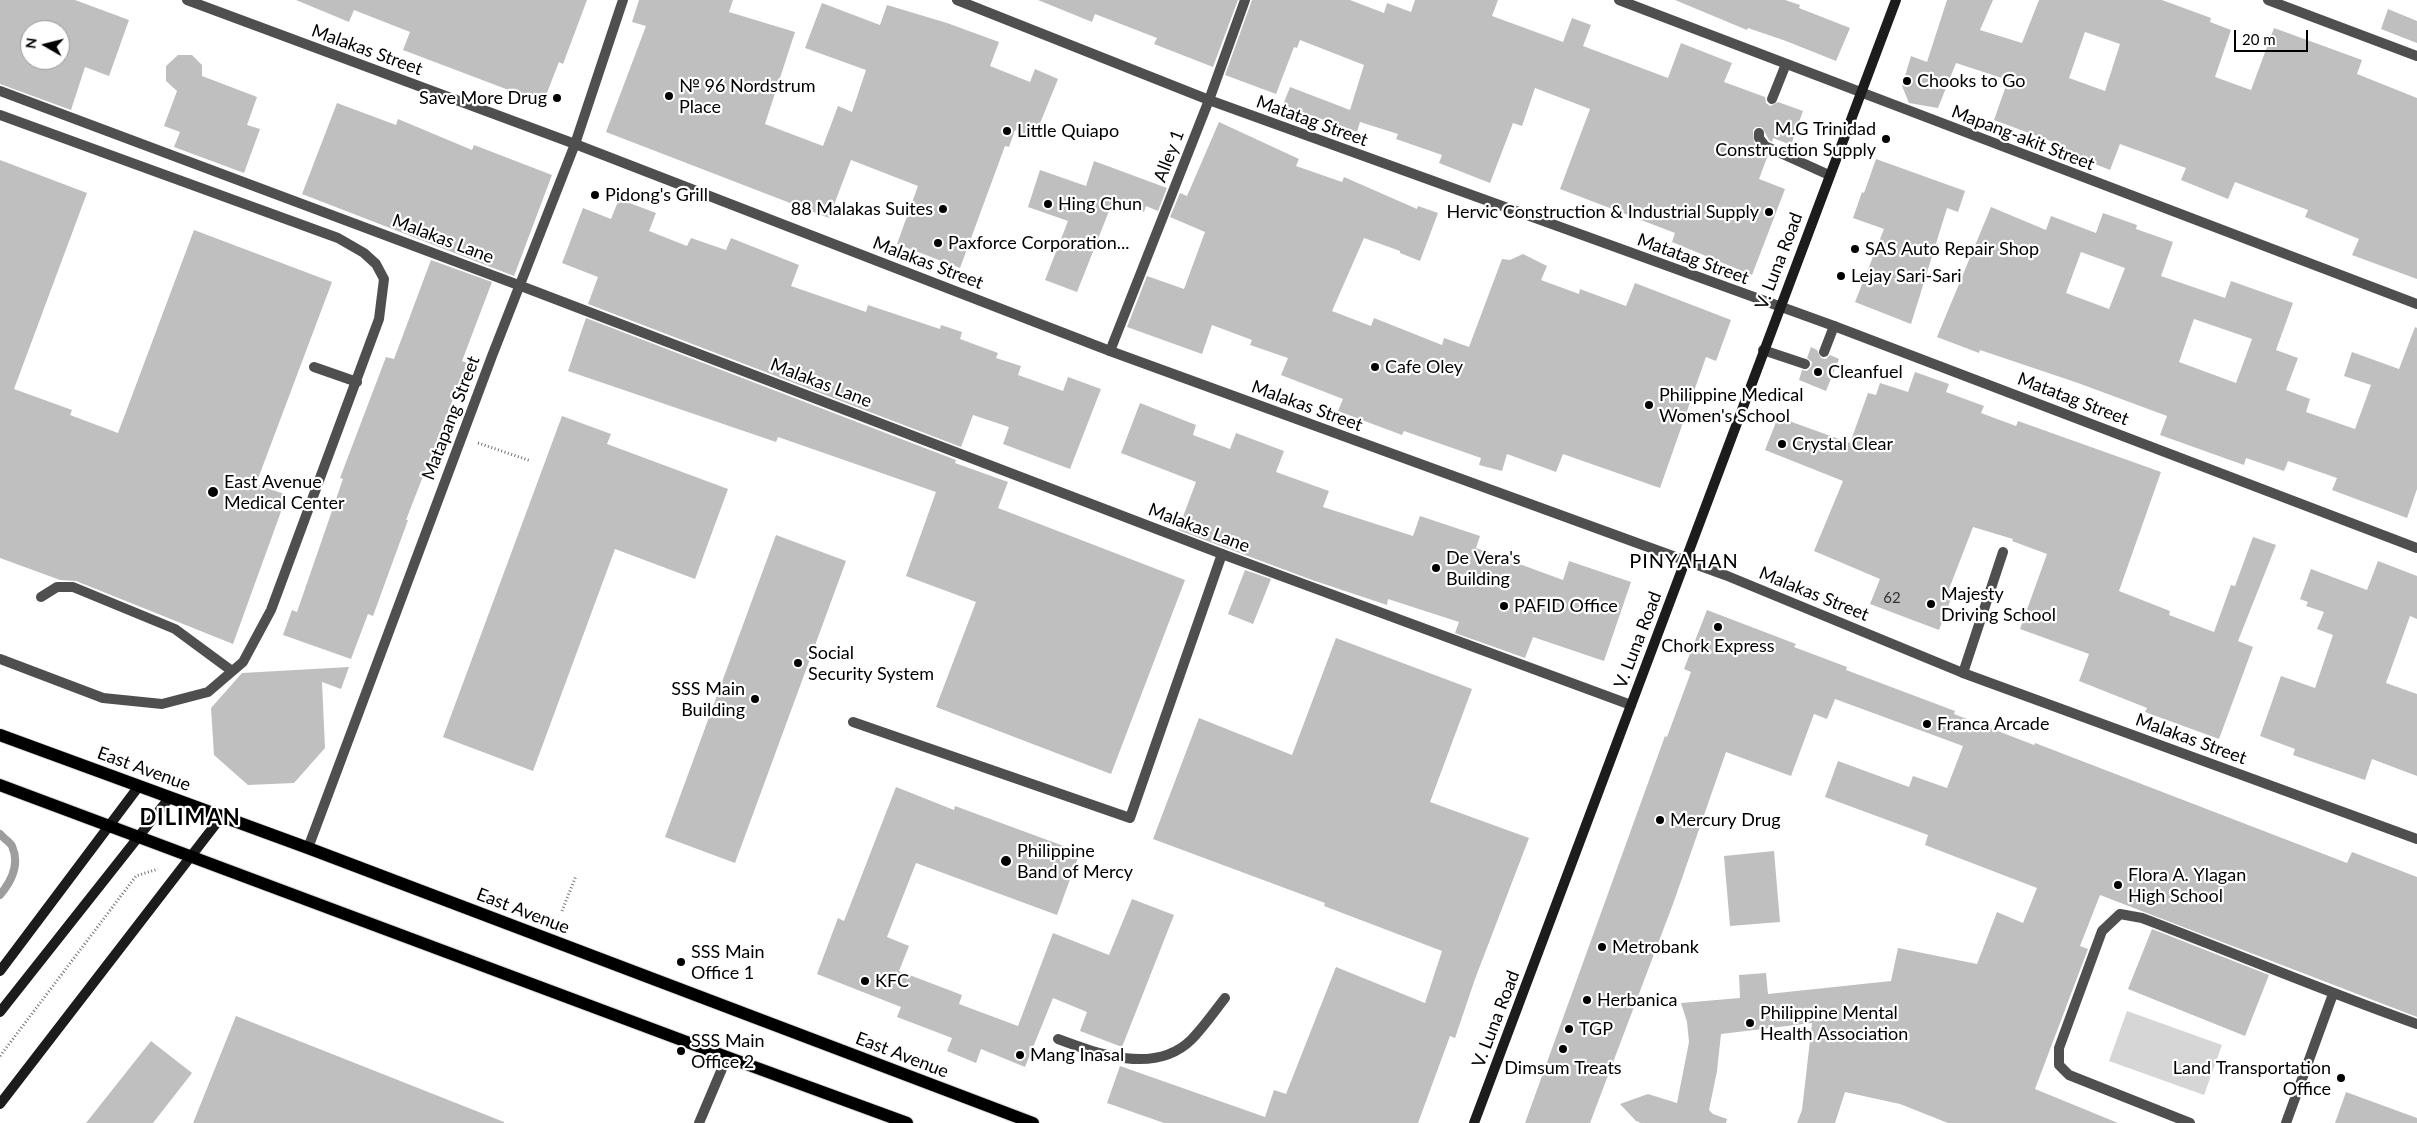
<!DOCTYPE html>
<html>
<head>
<meta charset="utf-8">
<style>
	body { margin:0 }
	#map { position:relative; width:2417px; height:1123px; overflow:hidden; background:#fff; font-family:Lato,sans-serif }
	canvas { display:block }
	.north { position:absolute; left:20px; top:20px; width:50px; height:50px; box-sizing:border-box; background:#fff; border:1px solid #999; border-radius:50%; rotate:278deg; font-size:14px; font-weight:700; line-height:20px; text-align:center; color:#000 }
	.north::after { content:''; display:block; margin:auto; width:18px; height:22px; background:#000; clip-path:polygon(50% 0,100% 100%,50% 72%,0 100%) }
	.scale { position:absolute; left:2234px; top:30px; width:74px; height:22px; box-sizing:border-box; border:2px solid #000; border-top:0; padding-left:6px; font-size:15px; line-height:18px; white-space:nowrap; color:#000; -webkit-text-stroke:4px #fff; paint-order:stroke }
</style>
</head>
<body>
<div id="map">
<canvas width="2417" height="1123"></canvas>
<div class="north">N</div>
<div class="scale">20 m</div>
</div>
<script>
const g = document.querySelector('canvas').getContext('2d');
g.lineJoin = 'round';
function fill(path, color) { g.fillStyle = color; g.fill(path, 'evenodd'); }
function trace(path, color, width, dash) { g.strokeStyle = color; g.lineWidth = width; g.lineCap = dash ? 'butt' : 'round'; g.setLineDash(dash || []); g.stroke(path); }
function write(font, color, halo, rows, align = 'center') {
  g.font = font + ' Lato,sans-serif'; g.lineWidth = 4.5; g.setLineDash([]); g.textBaseline = 'middle'; g.strokeStyle = halo; g.fillStyle = color; for (const [text, x, y, turn = 0] of rows) {
    g.save(); g.translate(x, y); g.rotate((+turn || 0) * Math.PI / 180); g.textAlign = isNaN(turn) ? turn : align; if (halo) g.strokeText(text, 0, 0); g.fillText(text, 0, 0); g.restore();
  }
}
const green = new Path2D(`
	M2127,1011L2222,1045L2204,1095L2109,1061Z`);
const stream = new Path2D(`
	M0,834C3,838 10,842 12,846C20,864 11,882 0,895`);
const building = new Path2D(`
	M0,0H75L129,20L109,76L85,67L71,110L0,84ZM30,30H60V60H30Z
	M296,0H587L563,64L559,62L543,103L403,50L410,32L354,10L349,22Z
	M639,0H733L729,12L795,32L765,124L823,146L838,106L852,112L866,70L805,48L822,3L880,25L887,5L947,23L999,42L990,66L1030,82L1035,69L1058,79L1034,138L1015,130L1009,147L1005,146L960,268L897,244L918,186L851,160L829,218L606,132L646,26L632,22Z
	M1038,0H1238L1213,67L1154,44L1157,38L1095,14L1092,22Z
	M1252,0H1350L1384,13L1387,3L1411,12L1415,0H1498L1492,16L1563,42L1572,18L1591,25L1583,46L1668,78L1681,43L1732,63L1724,82L1765,97L1766,103L1770,106L1778,102L1803,111L1791,145L1773,138L1772,142L1769,140L1762,127H1756L1753,130L1754,142L1760,150L1768,155L1759,179L1785,189L1752,275L1672,242L1675,233L1560,189L1590,109L1535,88L1522,126L1513,123L1490,183L1439,163L1442,155L1396,139L1398,134L1360,122L1357,132L1283,105L1290,87L1350,110L1364,65L1300,40L1297,48L1294,47L1276,94L1225,75Z
	M1675,0H1785L1800,5L1799,8L1850,28L1836,61L1786,41L1748,28L1747,30Z
	M1947,0H1993L1980,30L2022,43L2039,0H2162L2211,18L2210,22L2231,30L2215,77L2251,90L2274,28L2362,60L2357,74L2417,98V279L2352,255L2359,239L2305,217L2308,210L2235,182L2228,199L2181,180L2186,168L2120,144L2110,170L2080,158L2078,165L2060,158L2064,146L1994,120L2008,80L1956,63L1938,108L1909,103L1902,86L1911,56L1927,62ZM2085,32L2120,44L2105,91L2069,78Z
	M2388,9L2417,21V43L2381,29Z
	M178,55H192L202,65V76L257,97L247,125L260,129L244,173L174,147L180,132L164,126L177,91L166,81V66Z
	M337,103L396,125L398,119L472,150L474,145L552,175L514,276L302,194Z
	M1219,122L1299,159L1296,166L1342,182L1344,177L1417,209L1418,206L1438,213L1420,261L1400,253V251L1364,238L1332,311L1371,326L1374,318L1442,345L1444,338L1469,347L1502,259L1510,260L1523,254L1547,266L1541,280L1579,294L1580,289L1626,306L1635,283L1731,320L1716,361L1706,357L1660,488L1563,454L1556,472L1507,454L1502,471L1479,465L1481,458L1404,431L1402,435L1338,411L1343,399L1281,375L1288,358L1250,345L1252,340L1212,325L1202,354L1127,327L1147,276L1184,289L1205,232L1170,217L1180,193L1187,196Z
	M1876,159L1965,191L1958,212L1947,208L1911,324L1855,302L1884,229L1853,218L1862,192L1864,193Z
	M0,160L87,193L14,389L72,410L70,415L118,433L194,230L332,282L256,484L287,495L233,644L76,581L60,580L0,558Z
	M1094,161L1167,188L1158,211L1146,206L1144,212L1113,201L1077,292L1045,280L1068,221L1028,207L1040,170L1086,186Z
	M619,199L656,213L649,231L687,246L691,238L726,250L731,238L799,265L791,286L866,312L868,305L940,329L941,325L962,332L960,339L998,353L996,358L1021,366L1018,375L1063,391L1068,377L1101,389L1070,469L1003,444L1009,427L973,415L961,447L588,304L598,277L562,263L583,208L611,219Z
	M1991,207L2046,230L2051,216L2096,233L2103,213L2137,225L2136,229L2173,242L2161,276L2225,298L2231,281L2293,303L2276,350L2298,358L2286,390L2310,399L2306,412L2355,429L2371,385L2344,376L2352,352L2399,369L2415,327L2417,328V489L2407,518L2332,490L2337,478L2288,461L2284,471L2246,458L2244,465L2160,435L2167,416L2078,383L1980,350L1979,353L1937,337ZM2081,252L2125,268L2109,309L2066,293ZM2194,319L2252,339L2236,383L2179,362Z
	M431,260L492,282L462,361L467,363L406,520H408L373,616L368,614L351,659L283,635L292,610L297,612L343,479L340,478L386,357L394,359Z
	M586,318L956,460L955,463L1008,482L998,508L1185,580L1111,774L936,707L976,602L906,576L936,492L778,437L776,442L568,371Z
	M1811,347L1817,350L1821,358L1826,359L1830,355L1839,359L1826,391L1799,380L1802,370L1807,371L1811,367L1812,362L1807,358Z
	M1915,372L1949,384L1946,392L1984,406L1981,413L2016,426L2018,421L2161,472L2119,591L2170,611L2169,615L2214,632L2231,585L2235,586L2253,537L2276,545L2238,641L2253,647L2219,739L2145,712L2147,708L2079,681L2089,654L2020,629L2047,554L2012,541L2013,539L1973,527L1949,589L1954,591L1939,630L1870,604L1880,579L1814,551L1843,481L1765,450L1778,417L1850,443L1868,393L1876,395L1880,383L1908,392Z
	M1140,403L1196,425L1193,435L1230,449L1236,433L1284,451L1276,472L1329,491L1323,507L1413,536L1420,516L1480,536L1476,548L1563,580L1569,561L1631,582L1604,661L1533,637L1525,658L1455,633L1459,622L1388,599L1387,605L1312,580L1178,530L1196,482L1121,453Z
	M562,416L611,434L607,444L728,489L695,579L615,549L533,771L443,737Z
	M776,535L846,561L735,863L665,837Z
	M2378,561L2417,576V619L2410,616L2386,683L2417,694V776L2372,759L2365,780L2293,755L2295,749L2260,736L2281,676L2315,688L2333,635L2317,629L2324,612L2306,606L2308,602L2300,599L2311,569L2367,590Z
	M1245,570L1271,579L1253,624L1228,614Z
	M1707,610L1796,644L1794,647L1847,667L1846,670L1955,711L1954,714L2034,745L2035,743L2347,863L2352,852L2417,877V1017L2100,895L2080,946L2088,949L2035,1089L2118,1123H1948L1900,1104L1845,1092L1835,1123H1797L1802,1110L1812,1023L1721,1034L1717,1071L1709,1110L1713,1114L1727,1119L1726,1123H1641L1636,1121L1620,1104L1648,1094L1677,1103L1689,1042L1687,1022L1681,1003L1740,998L1739,975L1766,973L1768,994L1891,981L1898,948L1977,964L1997,912L2023,923L2037,888L1925,845L1928,835L1825,797L1838,761L1909,787L1913,776L1947,788L1963,746L1835,699L1827,719L1814,714L1791,776L1726,752L1673,904L1590,1123H1525L1665,736L1667,737L1691,672L1684,669Z
	M1336,638L1472,689L1430,802L1529,838L1475,979L1455,1038L1450,1036L1418,1123H1164L1107,1103L1120,1066L1265,1117L1274,1090L1286,1094L1336,967L1425,1003L1442,951L1324,906L1325,903L1153,839L1199,718L1292,755Z
	M349,667L341,689L322,682L325,748L294,783L248,785L214,755L211,708L242,673Z
	M896,787L954,810L955,806L1080,852L1057,915L916,863L887,937L909,946L899,971L962,995L959,1004L1018,1026L1053,933L1109,955L1132,899L1174,915L1122,1047L1080,1031L1087,1012L1053,998L1025,1067L981,1049L976,1063L947,1051L952,1038L897,1017L901,1007L817,974L838,918L844,921Z
	M1774,851L1780,922L1730,926L1724,856Z
	M2152,929L2269,975L2245,1036L2128,989Z
	M236,1016L504,1122V1123H193Z
	M151,1041L192,1073L153,1123H86Z
	M2346,1092L2417,1118V1123H2335Z`);
const path = new Path2D(`
	M478,443L531,461
	M562,911L576,876
	M0,1056L136,876L158,869`);
const service = new Path2D(`
	M1772,99L1786,64
	M0,115L338,238L364,253L376,264L384,279L379,319L271,610L243,662L208,692L162,704L103,698L0,659
	M1759,133V138L1765,146L1829,175
	M1763,350L1805,364
	M1824,352L1834,326
	M314,367L357,382
	M41,597L57,587H73L175,629L232,671
	M1963,673L2003,552
	M853,722L1130,818L1222,554
	M1058,1039C1098,1054 1155,1075 1191,1040C1203,1028 1214,1012 1225,998
	M699,1123L727,1057
	M2190,1123L2069,1075L2059,1065V1048L2102,931L2120,914L2142,918C2234,953 2324,991 2417,1024
	M2286,1123L2333,994`);
const minor = new Path2D(`
	M957,0L1209,100L1834,326L2417,548
	M1619,0L2417,304
	M2268,0L2417,56
	M0,91L521,286L1222,554L1631,705
	M1110,351L1209,100L1245,0
	M308,848L492,356L575,144L623,0`);
const tertiary = new Path2D(`
	M187,0L575,144L1110,351L1725,575L1963,673L2417,839`);
const secondary = new Path2D(`
	M0,971L139,786
	M0,1012L170,797
	M0,1104L222,816
	M1474,1123L1896,0`);
const primary = new Path2D(`
	M0,735L308,848L1033,1123
	M0,785L727,1057L907,1123`);
const markers = [
	[1907,81,5,"#000"],
	[669,96,5,"#000"],
	[557,98,5,"#000"],
	[1007,131,5,"#000"],
	[1886,139,5,"#000"],
	[595,195,5,"#000"],
	[1048,204,5,"#000"],
	[943,209,5,"#000"],
	[1769,212,5,"#000"],
	[938,243,5,"#000"],
	[1855,249,5,"#000"],
	[1841,276,5,"#000"],
	[1375,367,5,"#000"],
	[1818,372,5,"#000"],
	[1649,405,5,"#000"],
	[1782,444,5,"#000"],
	[213,492,6,"#000"],
	[1436,568,5,"#000"],
	[1931,604,5,"#000"],
	[1504,606,5,"#000"],
	[1718,627,5,"#000"],
	[798,663,5,"#000"],
	[755,699,5,"#000"],
	[1927,724,5,"#000"],
	[1660,820,5,"#000"],
	[1006,861,6,"#000"],
	[2118,885,5,"#000"],
	[1602,947,5,"#000"],
	[681,962,5,"#000"],
	[865,981,5,"#000"],
	[1587,1000,5,"#000"],
	[1750,1023,5,"#000"],
	[1569,1029,5,"#000"],
	[1563,1049,5,"#000"],
	[681,1051,5,"#000"],
	[1020,1055,5,"#000"],
	[2341,1078,5,"#000"]
];
const numberNames = [
	["62",1892,598]
];
const streetNames = [
	["Malakas Street",367,50,20],
	["Matatag Street",1312,121,20],
	["Mapang-akit Street",2023,138,21],
	["Alley 1",1169,156,-69],
	["Malakas Lane",443,239,21],
	["Matatag Street",1693,259,20],
	["V. Luna Road",1779,261,-69],
	["Malakas Street",928,263,21],
	["Malakas Lane",821,383,21],
	["Matatag Street",2073,399,21],
	["Malakas Street",1307,406,20],
	["Matapang Street",451,418,-69],
	["Malakas Lane",1199,528,21],
	["Malakas Street",1814,594,22],
	["V. Luna Road",1638,640,-69],
	["Malakas Street",2191,739,20],
	["East Avenue",144,769,20],
	["East Avenue",523,911,21],
	["V. Luna Road",1496,1019,-69],
	["East Avenue",902,1055,21]
];
const poiNames = [
	["Chooks to Go",1917,81],
	["№ 96 Nordstrum",679,86],
	["Place",679,107],
	["Save More Drug",547,98,"right"],
	["M.G Trinidad",1876,129,"right"],
	["Construction Supply",1876,150,"right"],
	["Little Quiapo",1017,131],
	["Pidong's Grill",605,195],
	["Hing Chun",1058,204],
	["88 Malakas Suites",933,209,"right"],
	["Hervic Construction & Industrial Supply",1759,212,"right"],
	["Paxforce Corporation...",948,243],
	["SAS Auto Repair Shop",1865,249],
	["Lejay Sari-Sari",1851,276],
	["Cafe Oley",1385,367],
	["Cleanfuel",1828,372],
	["Philippine Medical",1659,395],
	["Women's School",1659,416],
	["Crystal Clear",1792,444],
	["East Avenue",224,482],
	["Medical Center",224,503],
	["De Vera's",1446,558],
	["Building",1446,579],
	["Majesty",1941,594],
	["Driving School",1941,615],
	["PAFID Office",1514,606],
	["Chork Express",1718,646,"center"],
	["Social",808,653],
	["Security System",808,674],
	["SSS Main",745,689,"right"],
	["Building",745,710,"right"],
	["Franca Arcade",1937,724],
	["Mercury Drug",1670,820],
	["Philippine",1017,851],
	["Band of Mercy",1017,872],
	["Flora A. Ylagan",2128,875],
	["High School",2128,896],
	["Metrobank",1612,947],
	["SSS Main",691,952],
	["Office 1",691,973],
	["KFC",875,981],
	["Herbanica",1597,1000],
	["Philippine Mental",1760,1013],
	["Health Association",1760,1034],
	["TGP",1579,1029],
	["SSS Main",691,1041],
	["Office 2",691,1062],
	["Mang Inasal",1030,1055],
	["Dimsum Treats",1563,1068,"center"],
	["Land Transportation",2331,1068,"right"],
	["Office",2331,1089,"right"]
];
const quarterNames = [
	["PINYAHAN",1684,562]
];
const districtNames = [
	["DILIMAN",190,818]
];
fill(green, '#d6d6d6');
trace(stream, '#9d9d9d', 8);
fill(building, '#bfbfbf');
trace(primary, '#dbdbdb', 14);
trace(path, '#717171', 3, [1, 2.5]);
trace(service, '#4f4f4f', 10);
trace(minor, '#4f4f4f', 10);
trace(tertiary, '#4f4f4f', 10);
trace(secondary, '#1c1c1c', 10);
trace(primary, '#000', 12);
for (const [x, y, r, color] of markers) { const dot = new Path2D(); dot.arc(x, y, r, 0, 2 * Math.PI); g.fillStyle = color; g.fill(dot); trace(dot, '#fff', 2); }
write('15px', '#303030', null, numberNames);
write('18px', '#000', '#fff', streetNames);
write('18px', '#000', '#fff', poiNames, 'left');
g.letterSpacing = '1px';
write('20px', '#000', '#fff', quarterNames);
g.letterSpacing = '0px';
g.letterSpacing = '1px';
write('bold 22px', '#000', '#fff', districtNames);
g.letterSpacing = '0px';
</script>
</body>
</html>
